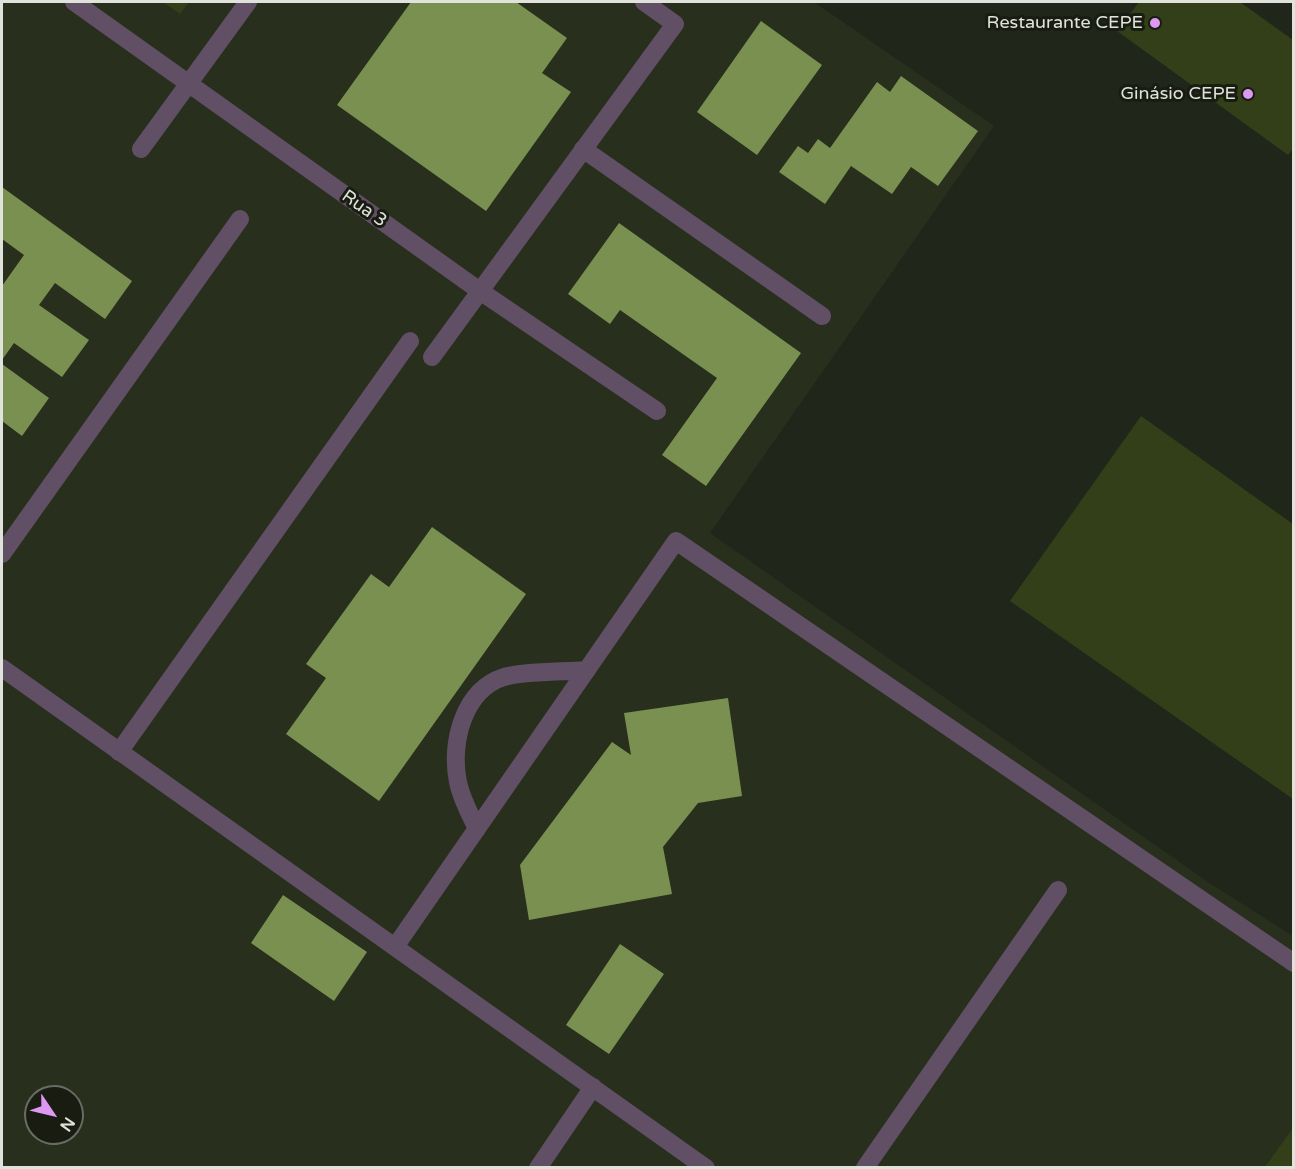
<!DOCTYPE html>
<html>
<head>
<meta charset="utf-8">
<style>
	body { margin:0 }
	#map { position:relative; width:1295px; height:1169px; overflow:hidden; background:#21261a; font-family:"Varela Round",sans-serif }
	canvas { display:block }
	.frame { position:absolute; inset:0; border:3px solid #e0e3db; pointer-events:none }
	.north { position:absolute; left:24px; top:1085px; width:60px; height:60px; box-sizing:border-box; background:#181c11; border:2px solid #686c62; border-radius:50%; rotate:125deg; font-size:16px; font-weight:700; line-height:24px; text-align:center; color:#e0e3db }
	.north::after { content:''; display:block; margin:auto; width:21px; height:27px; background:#de98f2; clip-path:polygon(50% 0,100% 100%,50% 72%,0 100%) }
</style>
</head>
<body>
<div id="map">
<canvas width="1295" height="1169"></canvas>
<div class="frame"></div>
<div class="north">N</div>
</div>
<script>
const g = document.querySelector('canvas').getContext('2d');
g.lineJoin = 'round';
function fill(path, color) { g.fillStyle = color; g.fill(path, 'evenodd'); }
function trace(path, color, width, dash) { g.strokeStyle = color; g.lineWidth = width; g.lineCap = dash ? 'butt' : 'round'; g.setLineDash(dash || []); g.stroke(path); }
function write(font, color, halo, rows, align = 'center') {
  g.font = font + ' "Varela Round",sans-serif'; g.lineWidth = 6; g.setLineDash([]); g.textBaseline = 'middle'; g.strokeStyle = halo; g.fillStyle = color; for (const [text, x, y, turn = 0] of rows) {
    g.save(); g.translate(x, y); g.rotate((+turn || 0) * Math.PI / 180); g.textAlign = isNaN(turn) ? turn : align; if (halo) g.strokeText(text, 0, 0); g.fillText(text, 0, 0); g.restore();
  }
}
const built = new Path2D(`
	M2,2H814L994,126L710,533L1208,882L1293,936V1167L2,1168ZM36,1097H72V1133H36Z`);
const green = new Path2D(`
	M163,2H189L180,14Z
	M1139,2H1240L1293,40L1294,147L1288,155L1117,31Z
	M1141,416L1293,524V799L1010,601Z
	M1293,1128V1167H1265Z`);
const building = new Path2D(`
	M411,2H516L567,38L542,73L571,92L486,211L337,105Z
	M761,21L822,65L757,155L697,112Z
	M901,76L978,131L938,186L911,167L892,194L851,166L825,204L779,172L798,146L808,153L818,139L830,148L877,82L890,92Z
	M2,187L132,281L105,319L55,283L39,305L89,340L62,377L14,343L2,360V286L24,255L2,239Z
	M619,223L801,353L706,486L662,455L717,378L620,310L610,324L568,294Z
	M2,364L49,398L22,436L2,421Z
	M432,527L526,594L379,801L286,734L326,678L306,664L371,574L389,587Z
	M728,698L742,796L698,803L663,847L672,894L529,920L520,865L612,742L631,755L624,713Z
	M283,895L367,952L334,1001L251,943Z
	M620,944L664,974L609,1054L566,1025Z`);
const minor = new Path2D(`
	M74,2L480,291L657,411
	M141,149L248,2
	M583,149L822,316
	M432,357L675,24L644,2
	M2,554L240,219
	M2,668L706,1168
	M119,752L410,341
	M477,829C470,814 461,798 458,782C450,744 463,690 504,677C525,671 564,672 587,670
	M395,947L676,541L1294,963
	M538,1168L593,1087
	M865,1168L1058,890`);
const markers = [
	[1155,23,6,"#de98f2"],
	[1248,94,6,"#de98f2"]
];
const poiNames = [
	["Restaurante CEPE",1143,23],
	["Ginásio CEPE",1236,94]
];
const streetNames = [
	["Rua 3",364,209,35]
];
fill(built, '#282f1d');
fill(green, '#323f19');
fill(building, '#799051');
trace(minor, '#604f65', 18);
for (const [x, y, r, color] of markers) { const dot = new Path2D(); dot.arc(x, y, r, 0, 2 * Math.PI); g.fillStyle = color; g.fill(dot); trace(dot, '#181c11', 2); }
write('18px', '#e0e3db', '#181c11', poiNames, 'right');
write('18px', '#e0e3db', '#181c11', streetNames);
</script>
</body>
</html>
